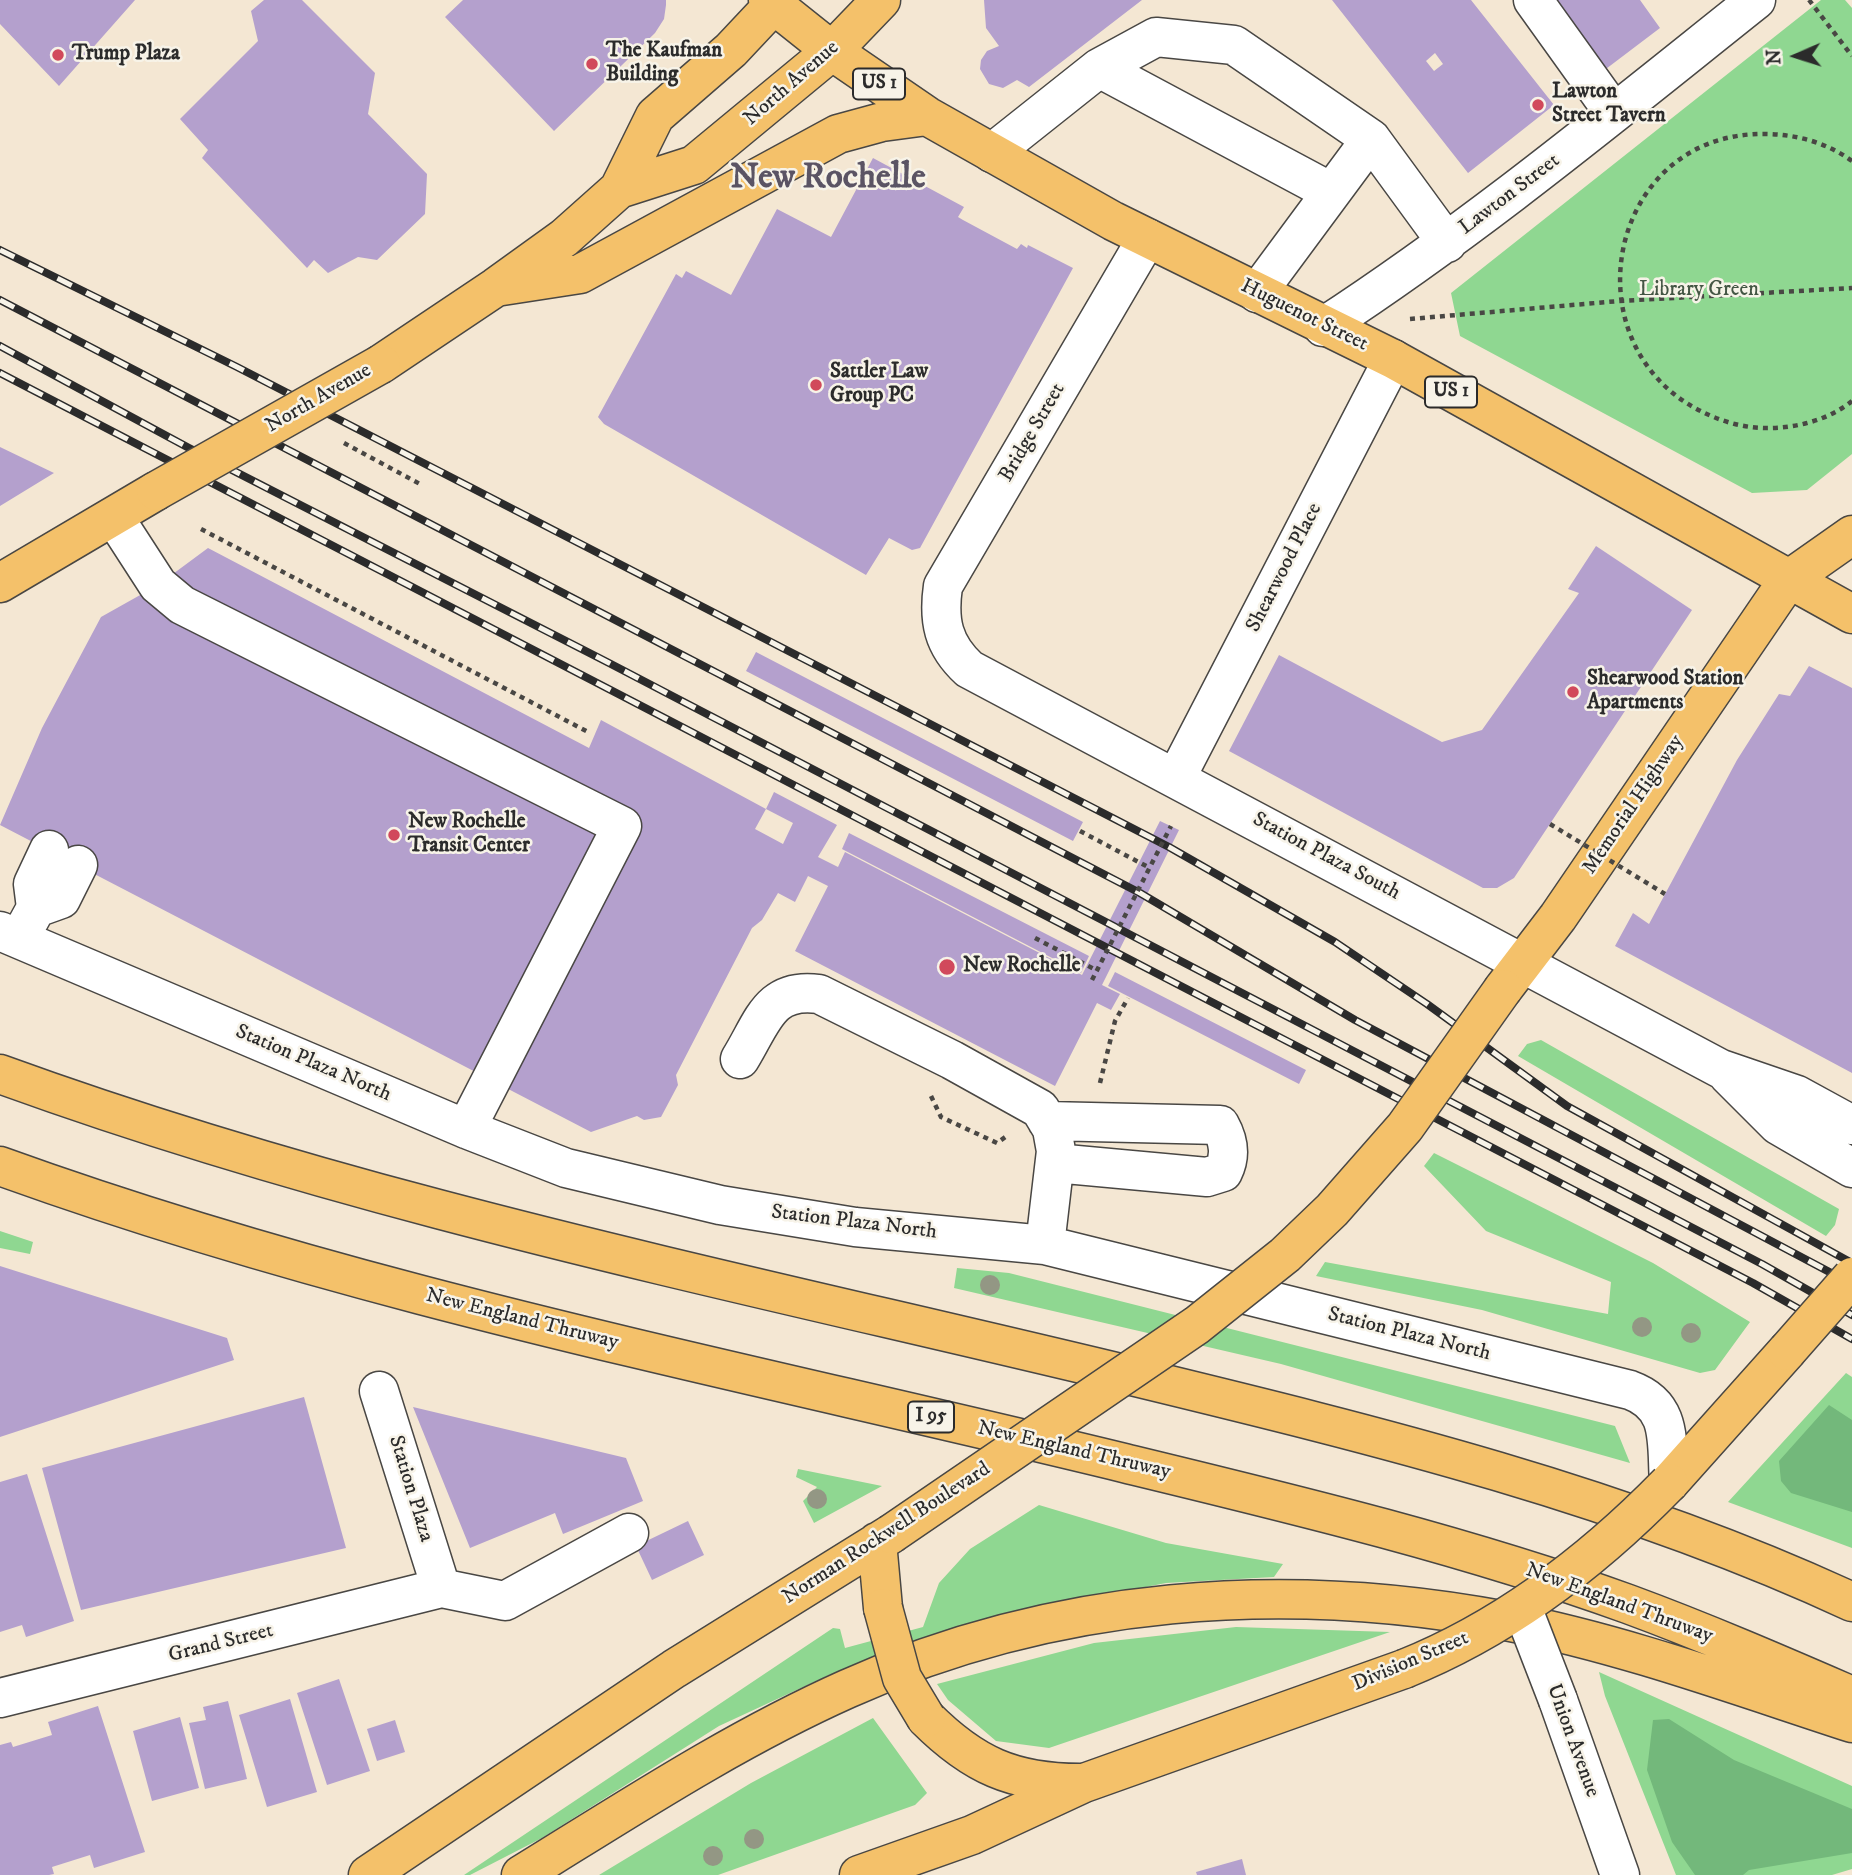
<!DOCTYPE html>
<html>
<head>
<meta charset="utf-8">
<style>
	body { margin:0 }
	#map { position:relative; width:1852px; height:1875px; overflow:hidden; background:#f4e7d3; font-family:"IM FELL DW Pica",serif }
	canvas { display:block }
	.north { position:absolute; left:1761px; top:21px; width:70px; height:70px; -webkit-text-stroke:5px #f7f3e8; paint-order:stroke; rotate:267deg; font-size:19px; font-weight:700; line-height:28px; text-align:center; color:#2b2b2b }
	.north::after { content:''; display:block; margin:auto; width:24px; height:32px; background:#2b2b2b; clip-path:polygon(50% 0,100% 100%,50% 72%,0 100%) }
</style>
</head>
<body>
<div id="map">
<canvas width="1852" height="1875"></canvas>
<div class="north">N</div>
</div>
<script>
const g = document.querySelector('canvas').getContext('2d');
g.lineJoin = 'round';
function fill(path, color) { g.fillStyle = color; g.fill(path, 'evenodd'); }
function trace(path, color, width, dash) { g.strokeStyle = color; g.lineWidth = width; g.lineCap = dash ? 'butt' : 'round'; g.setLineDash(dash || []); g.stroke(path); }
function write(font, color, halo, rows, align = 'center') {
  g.font = font + ' "IM FELL DW Pica",serif'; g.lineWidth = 5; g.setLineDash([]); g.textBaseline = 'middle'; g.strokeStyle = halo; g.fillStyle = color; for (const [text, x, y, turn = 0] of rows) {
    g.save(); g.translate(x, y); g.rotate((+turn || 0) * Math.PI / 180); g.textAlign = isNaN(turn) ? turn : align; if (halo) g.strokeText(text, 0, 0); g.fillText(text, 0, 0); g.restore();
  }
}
const green = new Path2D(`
	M1821,0H1845L1852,8V454L1807,490L1752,493L1460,336L1451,293Z
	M1541,1040L1839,1209L1835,1225L1826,1236L1518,1056L1527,1044Z
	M1434,1153L1653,1263L1750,1322L1715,1370L1700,1373L1482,1310L1316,1276L1325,1262L1608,1314L1611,1282L1486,1231L1424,1166Z
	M0,1231L33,1242L30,1254L0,1248Z
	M957,1268L1009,1273L1615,1426L1630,1463L1281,1364L954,1288Z
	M1846,1373L1852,1377V1548L1728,1502Z
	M798,1469L882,1486L814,1523L803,1501L817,1487L796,1477Z
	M1039,1505L1166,1543L1283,1564L1274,1577L1166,1583L1003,1615L829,1675L719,1726L542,1838L470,1875H464L833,1628L840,1629L845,1648L923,1627L939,1583L970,1549Z
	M1236,1627L1390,1632L1049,1748L996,1741L948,1700L937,1684L1094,1643Z
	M1599,1672L1852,1786V1869L1832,1875H1676L1605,1696Z
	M873,1718L927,1793L915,1805L718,1875H599L751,1783Z`);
const forest = new Path2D(`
	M1829,1405L1852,1420V1512L1791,1493L1781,1481L1779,1461Z
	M1669,1719L1734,1760L1852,1809V1853L1749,1870L1743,1875H1695L1672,1842L1647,1770L1653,1720Z`);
const building = new Path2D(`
	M0,0H135L59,86L0,24Z
	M264,0H302L375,73L368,114L427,174L425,214L377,260L358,257L328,273L314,260L307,268L202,158L208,150L180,119L258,41L251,11Z
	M463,0H666V5L664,19L655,33L554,131L445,17Z
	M984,0H1142L1029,87L1017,80L1003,88L989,84L980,69L981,60L987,51L999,46L986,28Z
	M1332,0H1471L1554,105L1468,173ZM1435,53L1443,64L1434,71L1426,61Z
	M1550,0H1640L1660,28L1594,78Z
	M873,158L964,207L958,217L963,220L1017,249L1021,244L1027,248L1028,245L1073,268L920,548L912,550L889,538L866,575L604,424L598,417L676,274L682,278L686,271L731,295L777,209L831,237Z
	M0,447L54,473L0,506Z
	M1596,546L1692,610L1514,878L1497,888H1483L1229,751L1279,655L1442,742L1482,730L1579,593L1568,589Z
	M208,548L589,748L601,720L766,809L755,829L783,844L793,823L766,809L774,792L837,825L818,857L838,867L845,852L1082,975L1160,821L1179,830L1102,985L1120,994L1111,1010L1097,1003L1055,1086L795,951L828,886L808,876L795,902L778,893L762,920L752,928L676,1075L678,1085L661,1117L644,1120L637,1116L591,1132L0,825L42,728L101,617L158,585Z
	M756,652L1083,822L1073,841L746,671Z
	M1809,666L1852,688V1073L1615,946L1633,913L1649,924L1737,760L1779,694L1790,696Z
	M849,833L1089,956L1081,973L842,849Z
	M1115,972L1306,1070L1299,1084L1108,986Z
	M0,1266L227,1338L234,1360L0,1437Z
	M304,1397L346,1548L81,1610L42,1468Z
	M413,1407L626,1458L643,1501L563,1534L555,1513L470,1548Z
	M27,1474L74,1621L26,1637L22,1625L0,1632V1482Z
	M688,1521L704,1555L652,1580L636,1546Z
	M339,1679L370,1771L327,1785L297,1693Z
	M290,1699L317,1792L267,1807L239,1715Z
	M228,1701L247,1779L205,1789L189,1723L206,1720L203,1707Z
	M98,1706L145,1852L94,1868L90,1855L52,1867L54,1874L49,1875H0V1745L11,1742L13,1747L52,1735L48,1722Z
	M180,1717L199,1788L152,1801L133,1731Z
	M395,1720L405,1752L377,1761L367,1729Z
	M1242,1859L1246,1875H1197L1196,1872Z`);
const path = new Path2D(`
	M1809,0L1852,56
	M1852,161C1827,143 1799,135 1768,134C1598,129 1560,373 1731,423C1769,434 1820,427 1852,401
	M1410,319L1619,301L1852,288
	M344,443L420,484
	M201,529L590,733
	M1080,831L1148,867
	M1035,938L1096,970
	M1100,1083L1115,1021L1128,998
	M931,1096L941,1117L997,1143L1008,1135`);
const minor = new Path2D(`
	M1533,0L1614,113
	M1099,68L1331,192
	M992,153L1099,68L1156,37L1234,45L1371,139
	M1147,238L943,586C938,621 943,645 969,669L1721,1069L1797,1095L1852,1125
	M1257,293L1371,139L1447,243
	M1323,327C1475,228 1614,113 1756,0
	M114,517L158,585L182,605L622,826L466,1129
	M1176,778L1393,359
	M36,908L61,899L78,865
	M0,931L466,1129L566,1168L720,1205L855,1227L1045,1245L1630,1390C1674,1406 1666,1443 1669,1483
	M19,939L36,908L33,884L49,850
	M740,1059C763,1022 769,987 819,994L952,1060L1040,1109L1052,1129L1056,1151L1045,1245
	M1728,1075L1778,1125L1852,1168
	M1047,1121L1220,1125C1229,1141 1231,1156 1223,1172L1207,1177L1055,1163
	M379,1391L441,1588
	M441,1588L505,1601L629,1533
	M0,1698L441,1588
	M1558,1700L1620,1875`);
const major = new Path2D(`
	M768,0L832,51L927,116L1113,221L1393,359L1852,614
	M619,189L694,165L832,51L881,0
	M502,286L580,274L838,134L882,122L927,116
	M381,364L496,287L564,238L619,189L655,116L731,50L778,0
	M0,583L156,491
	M1503,989L1558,917L1788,580L1852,535
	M1669,1483L1787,1351
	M877,1542L883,1608
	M926,1718C973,1765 1013,1783 1080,1783
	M368,1875L674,1669L891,1534
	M859,1875L972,1835L1084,1783L1404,1669`);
const highway = new Path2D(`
	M0,1074C368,1208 752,1284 1132,1376C1375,1435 1624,1496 1852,1602
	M0,1166C365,1298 747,1371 1124,1463C1293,1504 1464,1545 1628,1604C1704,1632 1778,1664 1852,1696
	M521,1875C628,1809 733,1740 847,1689C1054,1596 1284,1579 1506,1621C1624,1644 1738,1686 1852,1723`);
const rail = new Path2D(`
	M0,250L237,367L1169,847L1335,942L1427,1004L1567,1106L1852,1263
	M0,300L1140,893L1355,1020L1852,1284
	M0,346L189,448L609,663L1762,1264L1852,1315
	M0,373L1753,1283L1852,1339`);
const pathBridge = new Path2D(`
	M1550,824L1665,894
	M1092,980L1171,826`);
const minorBridge = new Path2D(`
	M1522,1607L1558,1700`);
const majorBridge = new Path2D(`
	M156,491L381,364
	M1787,1351L1852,1277
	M891,1534L1197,1325L1285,1255L1332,1210L1405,1127L1503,989
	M883,1608L902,1678L926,1718
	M1404,1669C1506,1628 1593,1561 1669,1483`);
const trees = [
	[990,1285],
	[1642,1327],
	[1691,1333],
	[817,1499],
	[754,1839],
	[713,1856]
];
const markers = [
	[58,55,7,"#d1495b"],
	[592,64,7,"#d1495b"],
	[1538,105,7,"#d1495b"],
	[816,385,7,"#d1495b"],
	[1573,692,7,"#d1495b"],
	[394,835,7,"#d1495b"],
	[947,967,9,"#d1495b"]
];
const shields = [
	[879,84,52],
	[1451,392,52],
	[931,1417,46]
];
const shieldNames = [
	["US 1",879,84],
	["US 1",1451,392],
	["I 95",931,1417]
];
const poiNames = [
	["The Kaufman",606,52],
	["Building",606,76],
	["Trump Plaza",72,55],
	["Lawton",1552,93],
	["Street Tavern",1552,117],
	["Sattler Law",830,373],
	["Group PC",830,397],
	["Shearwood Station",1587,680],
	["Apartments",1587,704],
	["New Rochelle",408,823],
	["Transit Center",408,847],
	["New Rochelle",963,967]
];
const streetNames = [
	["North Avenue",792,84,-41],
	["Lawton Street",1510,195,-37],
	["Huguenot Street",1304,316,26],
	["North Avenue",319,399,-30],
	["Bridge Street",1033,433,-60],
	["Shearwood Place",1285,568,-63],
	["Memorial Highway",1634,805,-56],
	["Station Plaza South",1326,857,28],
	["Station Plaza North",313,1064,23],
	["Station Plaza North",854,1223,7],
	["New England Thruway",522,1320,14],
	["Station Plaza North",1409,1335,14],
	["New England Thruway",1074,1451,13],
	["Station Plaza",410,1489,73],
	["Norman Rockwell Boulevard",887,1534,-33],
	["New England Thruway",1619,1604,20],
	["Grand Street",221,1644,-14],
	["Division Street",1411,1662,-23],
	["Union Avenue",1572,1741,70]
];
const parkNames = [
	["Library Green",1699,291]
];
const townNames = [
	["New Rochelle",828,180]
];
fill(green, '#8fd791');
fill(forest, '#73b87b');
fill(building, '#b4a0cd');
trace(minor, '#494744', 41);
trace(major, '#494744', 41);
trace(highway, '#494744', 41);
trace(path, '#494744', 4.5, [5, 5]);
trace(minor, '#fff', 38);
trace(major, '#f4c16a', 38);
trace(highway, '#f4c16a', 38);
trace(rail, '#2b2b2b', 8);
trace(rail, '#f7f3e8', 5, [16]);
trace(minorBridge, '#494744', 41, []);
trace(majorBridge, '#494744', 41, []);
trace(pathBridge, '#494744', 4.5, [5, 5]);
trace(minorBridge, '#fff', 38);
trace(majorBridge, '#f4c16a', 38);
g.fillStyle = '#939784';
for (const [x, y] of trees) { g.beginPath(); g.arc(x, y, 10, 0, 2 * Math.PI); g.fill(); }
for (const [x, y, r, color] of markers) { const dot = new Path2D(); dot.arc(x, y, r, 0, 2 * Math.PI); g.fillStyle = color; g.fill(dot); trace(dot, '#f7f3e8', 2.5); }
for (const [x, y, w] of shields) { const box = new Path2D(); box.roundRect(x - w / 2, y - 15.5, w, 31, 5); g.fillStyle = '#f7f3e8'; g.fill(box); trace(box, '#2b2b2b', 2); }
write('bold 19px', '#2b2b2b', null, shieldNames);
write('bold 21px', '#2b2b2b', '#f7f3e8', poiNames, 'left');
write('21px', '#2b2b2b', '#f7f3e8', streetNames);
write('21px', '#445644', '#f7f3e8', parkNames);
write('bold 35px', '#5b5464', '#f7f3e8', townNames);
</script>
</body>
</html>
